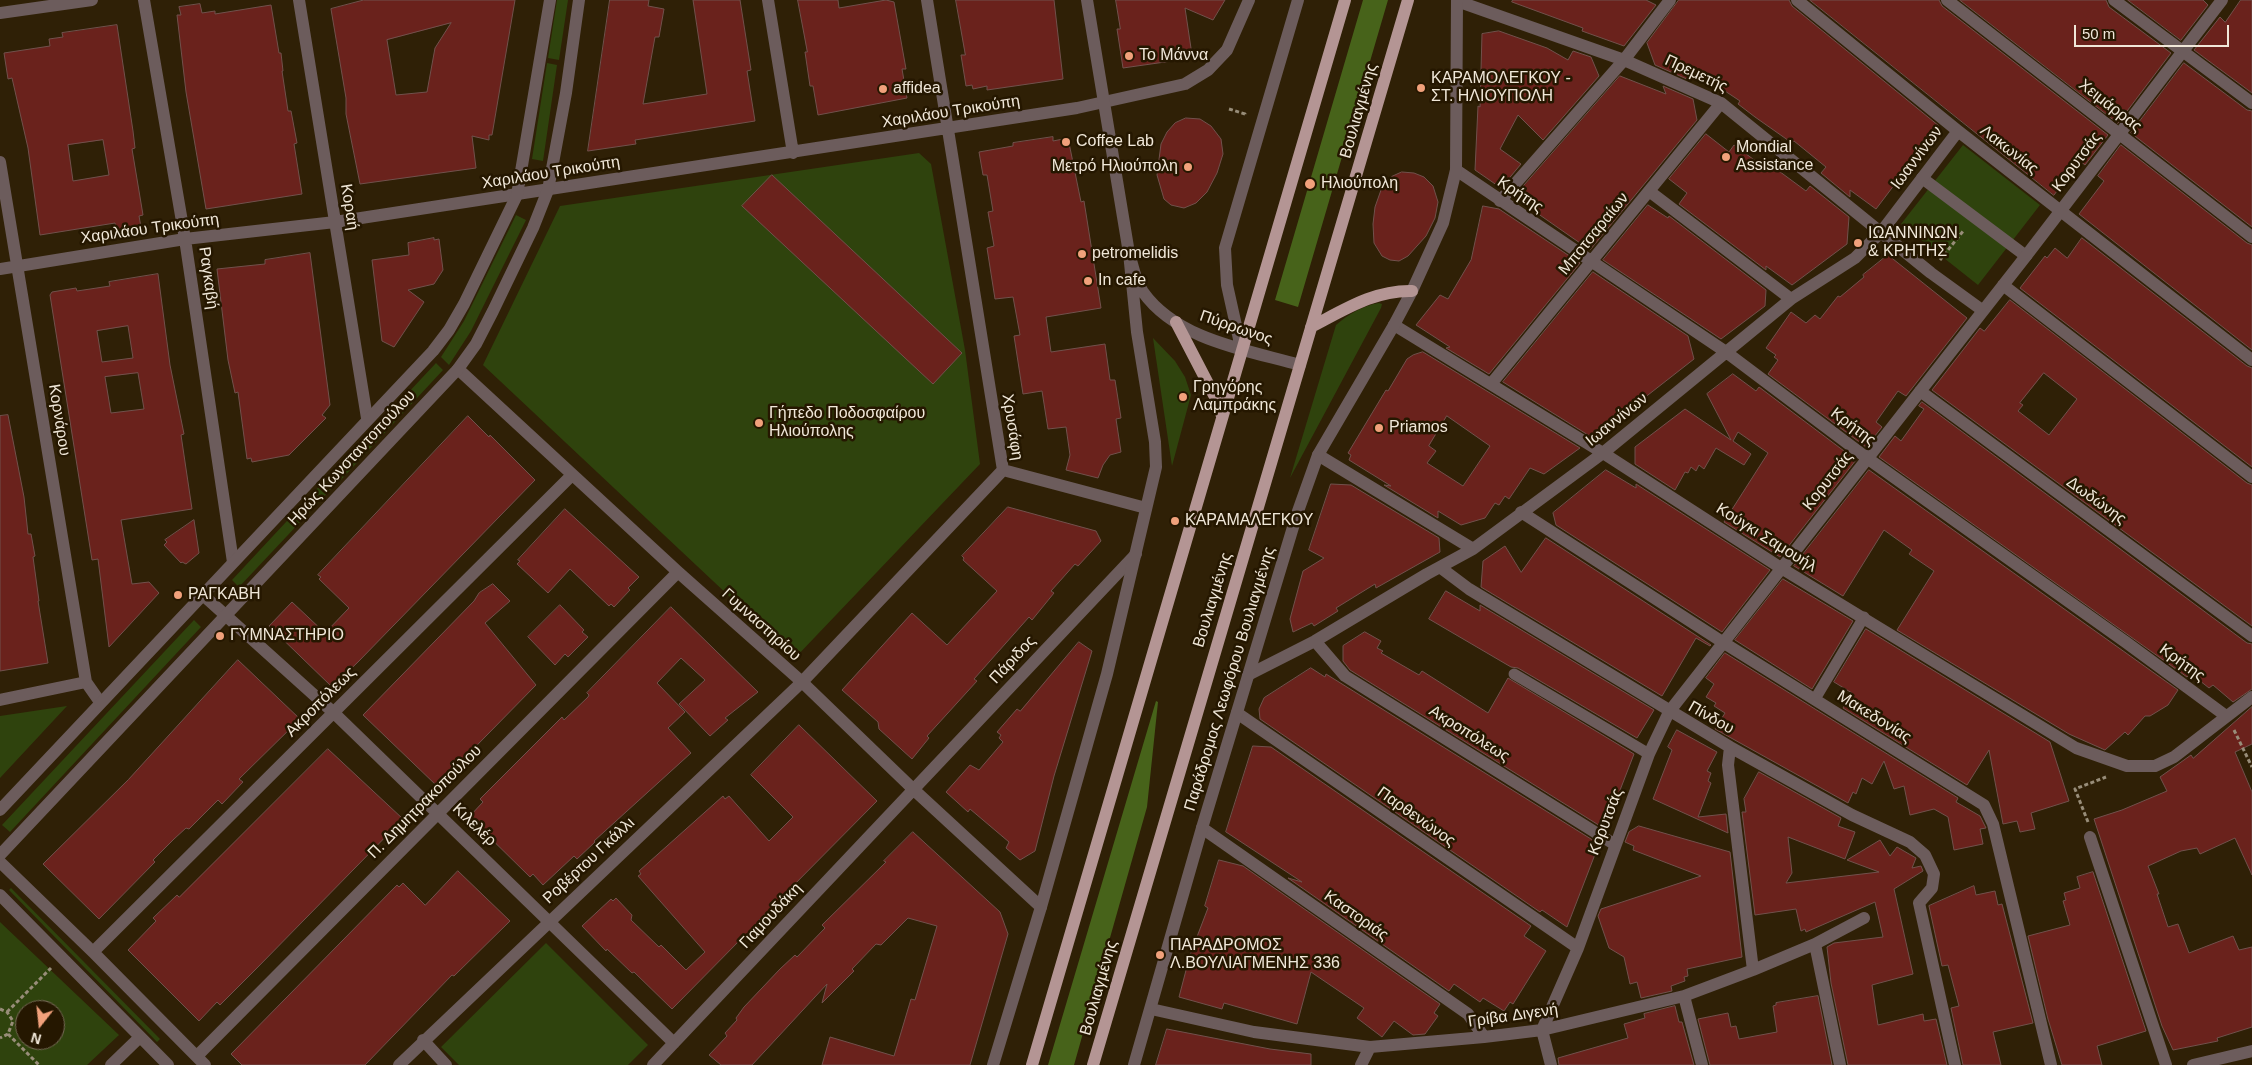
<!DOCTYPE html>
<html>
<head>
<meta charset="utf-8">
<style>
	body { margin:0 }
	#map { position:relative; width:2252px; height:1065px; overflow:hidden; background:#2f2006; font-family:Helvetica,sans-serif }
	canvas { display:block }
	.north { position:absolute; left:15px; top:1000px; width:50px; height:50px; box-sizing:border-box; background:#251700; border:1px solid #766a56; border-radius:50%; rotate:196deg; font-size:14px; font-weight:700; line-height:20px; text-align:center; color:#f0e7d8 }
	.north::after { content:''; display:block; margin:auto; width:18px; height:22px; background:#f1a17b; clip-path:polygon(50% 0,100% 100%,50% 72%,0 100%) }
	.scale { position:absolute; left:2074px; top:25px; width:155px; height:22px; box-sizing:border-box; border:2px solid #f0e7d8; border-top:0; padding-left:6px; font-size:15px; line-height:18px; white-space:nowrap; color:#f0e7d8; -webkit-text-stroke:4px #251700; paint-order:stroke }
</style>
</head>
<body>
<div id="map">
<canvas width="2252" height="1065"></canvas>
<div class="north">N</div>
<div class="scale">50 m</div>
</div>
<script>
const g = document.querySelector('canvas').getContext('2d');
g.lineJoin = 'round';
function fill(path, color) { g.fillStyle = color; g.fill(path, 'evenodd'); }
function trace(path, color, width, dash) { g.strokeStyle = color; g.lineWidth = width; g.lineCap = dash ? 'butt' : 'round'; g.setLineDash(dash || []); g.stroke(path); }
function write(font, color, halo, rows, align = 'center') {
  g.font = font + ' Helvetica,sans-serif'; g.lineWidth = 5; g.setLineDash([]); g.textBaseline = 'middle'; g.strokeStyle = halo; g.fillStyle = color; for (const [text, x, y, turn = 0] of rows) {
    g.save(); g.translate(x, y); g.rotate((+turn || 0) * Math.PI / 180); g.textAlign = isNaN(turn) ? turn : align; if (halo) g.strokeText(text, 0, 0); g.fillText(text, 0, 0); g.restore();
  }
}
const green = new Path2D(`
	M557,0H568L559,60L548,58Z
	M547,63L557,65L543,161L532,159Z
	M1963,145L2040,205L1978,285L1901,224Z
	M919,153L931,164L965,350L980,464L795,658L483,365L560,206Z
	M516,215L526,220L471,331L449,365L441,357L464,321Z
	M1379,303L1382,304L1381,308L1290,478L1336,325C1349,314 1362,306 1379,303Z
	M1153,338L1175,361L1185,377L1191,395L1172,466Z
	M436,363L443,370L340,481L332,474Z
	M327,478L335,485L239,587L232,580Z
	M194,620L201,627L10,832L2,825Z
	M67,706L0,778V716Z
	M11,888L160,1039L157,1042L9,890Z
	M0,922L119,1035L87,1065H0ZM25,1010H55V1040H25Z
	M546,943L648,1045L628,1065H459L441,1047Z`);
const forest = new Path2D(`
	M1363,0H1388L1298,307L1275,300Z
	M1156,701L1158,702L1147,807L1074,1065H1048Z`);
const building = new Path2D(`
	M364,0H515L492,135H489V140L472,136L476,168L360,184L346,114V98L331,9ZM451,23L435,48L427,92L396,95L387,40Z
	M610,0H649L648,6L664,9L659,37H655L643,104L707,94L693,0H740L751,70L747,71L755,121L635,140L636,144L588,151Z
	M798,0H838L839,8L886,0L894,2L906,69H902L907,98L818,115L813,86H810L805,52H807Z
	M956,0H1054L1063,79L987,90V86L973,89L972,85L966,86L961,55H965Z
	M1116,0H1225L1213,20L1185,8L1192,55L1179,57V60L1123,68L1117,29H1120Z
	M1513,0H1646L1656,5L1624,46L1582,31L1583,28L1512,2Z
	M1679,0H1789L1792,6L1939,126L1876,209L1850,190V197L1821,173L1826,167L1794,141L1792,143L1755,117L1738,104L1740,101L1686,65L1689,80L1655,65L1647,43Z
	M1810,0H1939L1942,6L2108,135L2085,165L2080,161L2054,195Z
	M1960,0H2106L2109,7L2171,53L2118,123Z
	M2128,0H2203L2208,5L2181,40Z
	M2241,0H2252V93L2194,50L2220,17L2225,22Z
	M200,4L202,13L215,11V14L271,5L279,53H281L283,71H282L288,111H291L297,143L294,144L302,194L206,209L186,92L177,15H181L179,7Z
	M117,25L133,131L135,148L132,149L143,215L139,216L141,227L117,232L115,223L40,235L28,148L12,78L8,79L4,53L50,46L49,39L63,37L62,33ZM103,140L109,175L73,181L68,145Z
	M1499,31L1547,48L1568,60L1573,51L1591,57L1599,76L1543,140L1518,115L1500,149L1521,164L1501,188L1475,170L1478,106L1480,107L1482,34Z
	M2184,63L2247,110L2252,111V227L2131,133Z
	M1620,76L1666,94L1663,86L1693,99L1697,120L1590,250L1514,197Z
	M1186,118L1200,119L1211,126L1221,139L1223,154L1217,173L1207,192L1196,203L1184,208L1171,205L1164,199L1157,175L1161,144L1167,132L1175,123Z
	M1706,134L1729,152L1734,145L1757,162L1758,160L1762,163L1764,160L1806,191L1810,186L1849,217L1847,244L1792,285L1766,266V270L1679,204L1687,193L1669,179Z
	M1053,137V141L1068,138L1081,202L1084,201L1101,308L1046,317L1051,352L1105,344L1110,380H1115L1121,418L1116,419L1121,452L1110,455L1103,465L1098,478L1066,470L1070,455L1066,427L1048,429L1042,391L1023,394L1014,336L1020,335L1013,297L995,299L987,248L994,246L988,212L993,211L987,175H983L979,152L1013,146V143Z
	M2121,145L2247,243L2252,245V350L2079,214L2104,181L2098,176Z
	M1402,172L1414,173L1424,177L1433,186L1438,202L1435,218L1426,236L1408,256L1399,261L1390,260L1382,256L1374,243L1373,224L1375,207L1381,190L1391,177Z
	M772,175L962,353L933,384L742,206Z
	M1648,205L1668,218L1669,216L1766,290L1765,306L1721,339L1603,260Z
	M1483,206L1499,209L1580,263L1489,374L1446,348L1450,347L1416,325L1440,295L1448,299L1471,260Z
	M434,238V240L439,239L443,270L434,284L408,290L424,302L394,347L382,341L372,260L409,255L408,243Z
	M2082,238L2247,366L2252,368V467L2020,288L2045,256L2047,258L2055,248L2067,258Z
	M310,253L330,405L322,415L326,418L289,455L252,462L251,458L247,459L238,392L235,393L228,360L217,269L265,264V260Z
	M1888,255L1967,318L1906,396L1898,391L1876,422L1882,427L1866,447L1768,374L1778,360L1774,357L1776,355L1766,348L1791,312L1806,323L1815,315L1820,319L1838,296L1840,297L1864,277L1863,275Z
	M1593,272L1688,336L1694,359L1593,438L1503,382Z
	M158,274L170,365L184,434L181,435L192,509L121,520L132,584L149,582L159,593L109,647L98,559L92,560L50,295L52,292L76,288L77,291L110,286L109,282ZM128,326L133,358L102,362L97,331ZM138,373L144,409L111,413L105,377Z
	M2010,300L2247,483L2252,485V626L1932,390L1980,328L1984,331ZM2044,373L2077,399L2049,435L2018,411L2023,405L2020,403Z
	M1423,352L1580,448L1544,474L1530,468L1509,499L1505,496L1499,505L1495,503L1485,518L1461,525L1438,511V518L1384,485L1391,486L1349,460L1351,455L1348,453L1386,390L1388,391L1407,359L1413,355ZM1447,416L1490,446L1463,486L1427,463L1436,451L1429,446Z
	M1733,374L1756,391L1759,387L1856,460L1780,557L1724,522L1768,453L1738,432L1733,441L1751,454L1744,465L1716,448L1704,469L1699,465L1696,471L1691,467L1688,473L1685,472L1675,490L1635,464V447L1685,409L1731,440L1707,394Z
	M1922,402L2247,643L2252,644V689L2233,702L2213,685L2209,688L2190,673L2187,677L1879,457L1895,436L1901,441L1924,409L1919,406Z
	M8,415L24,497L28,534H31L35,556L33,557L39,601H38L48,663L0,671V416Z
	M468,416L489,437L490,435L535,480L358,662L335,684L333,682L330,685L269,626L292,602L325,633L349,608L319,579L321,577L318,575Z
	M1606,470L1636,488V484L1770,570L1722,632L1556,525L1553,513Z
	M1869,470L2178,690L2168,705L2150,716H2145L2128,735L2125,732L2105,750L2069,734L1897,630L1934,571L1909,554L1912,550L1884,530L1843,596L1794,566Z
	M1331,484L1351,485L1439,538L1440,552L1376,588L1375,584L1336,608L1338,611L1314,626L1312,623L1293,632L1290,619L1303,571L1324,558L1309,550Z
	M1008,507L1096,531L1101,541L1078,566L1075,564L1051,591L1054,593L1032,620L1029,617L974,679L977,681L927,736L929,738L912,759L879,729L878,722L842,690L912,613L947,645L997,591L963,560L964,558L962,556Z
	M565,509L639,577L628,588L630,590L614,607L611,604L609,606L570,569L548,593L517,564L520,561L518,560Z
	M194,520L199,553L186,564L182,562L181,563L164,545L167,542L165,540Z
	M1546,538L1711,645L1710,646L1696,638L1662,696L1481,587L1483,561L1505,546L1521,572Z
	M1783,579L1853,621L1812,689L1735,640Z
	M493,584L510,601L485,623L536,685L437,786L363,715L474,601L479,593Z
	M1446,591L1480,611V605L1654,710L1637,738L1518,668L1511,667L1429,619Z
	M560,605L584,630L582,632L588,637L568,657L565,654L555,665L528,637Z
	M671,607L758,692L725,718L728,720L710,736L679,704L705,680L681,658L657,683L685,712L668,728L691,753L594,841L595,842L577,859L574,856L543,885L533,874L530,877L469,817L483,802L480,799L562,717L564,720L588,697L589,695L587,693Z
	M1866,629L2050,742L2069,801L2031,813L2035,829L2020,832L2017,821L2003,824L1989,750L1967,785L1843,708L1852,693L1834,682Z
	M1365,632L1381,641L1377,648L1383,651L1381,653L1419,675L1422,671L1488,713L1508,678L1634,754L1605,829L1350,670L1343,661V646Z
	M1079,642L1092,651L1054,776L1035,851L1020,860L1006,848L1009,842L970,809L968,812L946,792L970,765L979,770L1003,742L999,738L1001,735L997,732L1017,709L1020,711Z
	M1725,653L1958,798L1956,802L1980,816L1986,828L1980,829L1983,844L1954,850L1948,817L1934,809L1910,815L1904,786L1894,789L1884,761L1872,784L1862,778L1856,794L1853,792L1848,803L1715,729L1725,713L1714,706L1716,703L1706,697L1714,684L1706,678Z
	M238,660L300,719L239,779L243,782L222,804L218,800L189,829L186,828L174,839L153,860L155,862L99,919L43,864L128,780Z
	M1311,668L1325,677L1326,674L1599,844L1567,927L1542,910L1540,912L1260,719L1259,709L1264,698Z
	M2252,707V744L2235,752L2252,792V875L2235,838L2200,854L2197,848L2181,851L2148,866L2159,894H2157L2168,927L2178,924L2189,953L2233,936L2239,950L2252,947V1027L2217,1038L2218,1041L2173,1050L2162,1026L2094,819L2122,810L2167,791L2160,777L2191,755L2193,758Z
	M799,725L877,801L780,899L759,920L761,922L744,939L742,938L672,1009L634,972L632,973L607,949L606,951L582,926L611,899L613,901L616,898L632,915L631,920L659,947L661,945L686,970L705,952L638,876L641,874L639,871L723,796L725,799L729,796L769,841L793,817L751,775Z
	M1677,730L1717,752L1707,771L1711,773L1708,781L1711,783L1698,817L1726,814L1728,833L1653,799L1672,750L1668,747Z
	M1253,746L1271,747L1531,926L1524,936L1546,951L1513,1004L1510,1002L1504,1011L1483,998L1480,1002L1454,984L1449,991L1288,878L1302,882L1226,832Z
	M328,749L403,819L256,969L220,1005L217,1002L199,1021L128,950L156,921L153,918L177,895L179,897Z
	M1759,772L1841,818L1838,826L1855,832L1845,859L1788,837L1792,873L1786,883L1879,872L1847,860L1880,840L1890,856L1897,847L1916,858L1912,868L1921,866L1923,871L1894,889L1913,974L1872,985L1878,1025L1923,1014L1924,1021L1936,1019L1947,1065H1848L1831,983L1827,947L1834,943L1883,937L1875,902L1806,932L1805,929L1801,931L1796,909L1755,915L1742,812H1746L1744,799Z
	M1639,826L1730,852L1742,957L1687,969L1688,976L1684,977L1685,981L1671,986L1672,991L1641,998L1637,982L1630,984L1624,957L1609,948L1598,916L1601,909L1701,876L1633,850L1634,846L1625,842L1629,832Z
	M913,832L1000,912L1008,934L970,1065H822L830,1037L894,1056L911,999L915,1000L937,926L908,918L881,945L876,944L852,969L854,971L822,1003L827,984L752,1065H721L709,1055L727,1036L725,1033L737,1020L736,1018L744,1007L780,969L795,955L797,957L825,928L822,925L886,862L884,861Z
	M1219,860L1243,866L1440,1004L1434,1013L1438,1016L1425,1034L1413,1035L1394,1021L1382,1037L1357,1018L1364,1008L1311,972L1297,1024L1224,1003L1222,1009L1179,997L1190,955L1208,908L1205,906Z
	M458,871L510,921L454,976L452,975L365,1065H242L231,1054L397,885L399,887L403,883L425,905Z
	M2093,872L2146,1031L2097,1046L2102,1065H2062L2048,1019L2028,936L2070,925L2063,901L2066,900L2064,893L2080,888L2077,877Z
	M1974,886L1976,895L1995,891L1998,905L2002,904L2033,1023L1993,1032L2001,1065H1963L1951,1008L1959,1006L1948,965L1942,966L1929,906Z
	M1818,996L1832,1065H1710L1698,1019L1728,1013L1731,1027L1736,1026L1739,1039L1777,1032L1773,1006L1776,1005V1003Z
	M1675,1006L1679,1022H1682L1694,1065H1559L1558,1058L1628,1038L1624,1024L1645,1018L1644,1014Z
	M1167,1029L1270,1049L1311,1054V1065H1156Z`);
const path = new Path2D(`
	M1229,109L1245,114V116
	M1940,260L1964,230
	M2234,730L2252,767
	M2088,822L2075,789L2106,777
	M0,1009L7,1012L13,1021L8,1034L0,1038
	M7,1012L51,968
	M8,1034L39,1065`);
const service = new Path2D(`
	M1514,674L1649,754
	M1815,699L1864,617`);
const pedestrian = new Path2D(`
	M1922,178L2026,256`);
const minor = new Path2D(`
	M144,0L185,239L233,562
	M299,0L367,418
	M768,0L793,153
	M927,0L1003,470
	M1797,0L1958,131L2252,360
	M1947,0L2252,237
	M2114,0L2252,103
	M1457,1L1624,60L1721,103L1931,273L1982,310
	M0,13L92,0
	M0,162L86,682
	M1456,170L1726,352L1867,458L2127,643L2226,716
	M1649,191L1791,299
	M1500,201L1624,60L1670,0
	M0,269L185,239L335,222L1077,108L1185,84L1208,70L1227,50L1249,0
	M2003,285L2252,477
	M1394,325L1603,453L1781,568L2076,748L2127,766H2155L2174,757L2252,697
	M458,369L678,572L802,682L913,789L1041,907
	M1491,384L1721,103
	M1920,391L2252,636
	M1318,455L1473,549
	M1003,470L1146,508
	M1521,512L1724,643L1984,805L1993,824L2051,1065
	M1441,568L1469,589L1730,747L1852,815L1910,842L1925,855L1934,874L1932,888L1919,903L1955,1065
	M203,595L334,713L674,1043
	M1315,641L1345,676L1614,844
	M1248,675L1315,641L1427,574L1473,549L1603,453L1791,299L1855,258L1882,231L1958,131
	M0,700L86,682L100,702
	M1237,713L1578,948
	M1730,747L1728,765L1753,970
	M1202,828L1468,1014L1484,1037
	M2090,837L2166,1065
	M0,862L93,952L205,1065
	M0,895L168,1065
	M1815,944L1840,1065
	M93,952L572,475
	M1684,996L1702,1065
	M1151,1009L1254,1032L1370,1047L1484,1037L1542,1030L1684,996L1753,970L1815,944L1864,918
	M423,1040L446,1065
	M197,1056L678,572
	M111,1065L140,1037
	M399,1065L802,682L1003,470
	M653,1065L1136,554
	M1361,1065L1370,1047
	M1551,1065L1542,1030L1578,948L1649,754L1669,712L2026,256L2222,0
	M2193,1065L2252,1051`);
const tertiary = new Path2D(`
	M1087,0L1129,253C1133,266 1135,281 1143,292C1177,340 1247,350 1300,365
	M1241,348L1227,285L1225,248L1298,0
	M0,810L433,351L449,330L464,304L517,195L550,0
	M0,855L458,369L476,344L493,311L533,228L548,190L566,93L579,0
	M993,1065L1041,907L1107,674L1156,467L1155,442L1137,332L1129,253
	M1134,1065L1202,828L1297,514L1318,455L1394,325L1412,291L1443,223L1456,170L1457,0`);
const primary = new Path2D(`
	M1176,322L1215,397L1222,416
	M1311,327C1344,310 1374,290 1412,291
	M1032,1065L1345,0
	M1093,1065L1408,0`);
const markers = [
	[1129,56,5,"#f1a17b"],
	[1421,88,5,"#f1a17b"],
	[883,89,5,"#f1a17b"],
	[1066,142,5,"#f1a17b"],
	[1726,157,5,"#f1a17b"],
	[1188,167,5,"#f1a17b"],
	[1310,184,6,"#f1a17b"],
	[1858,243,5,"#f1a17b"],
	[1082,254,5,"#f1a17b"],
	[1088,281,5,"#f1a17b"],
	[1183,397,5,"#f1a17b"],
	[759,423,5,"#f1a17b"],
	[1379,428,5,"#f1a17b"],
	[1175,521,5,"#f1a17b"],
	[178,595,5,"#f1a17b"],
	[220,636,5,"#f1a17b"],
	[1160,955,5,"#f1a17b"]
];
const poiNames = [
	["Το Μάννα",1139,56],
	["ΚΑΡΑΜΟΛΕΓΚΟΥ -",1431,79],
	["ΣΤ. ΗΛΙΟΥΠΟΛΗ",1431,97],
	["affidea",893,89],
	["Coffee Lab",1076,142],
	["Mondial",1736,148],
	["Assistance",1736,166],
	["Μετρό Ηλιούπολη",1178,167,"right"],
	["Ηλιούπολη",1321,184],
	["ΙΩΑΝΝΙΝΩΝ",1868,234],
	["& ΚΡΗΤΗΣ",1868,252],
	["petromelidis",1092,254],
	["In cafe",1098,281],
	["Γρηγόρης",1193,388],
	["Λαμπράκης",1193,406],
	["Γήπεδο Ποδοσφαίρου",769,414],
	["Ηλιούπολης",769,432],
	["Priamos",1389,428],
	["ΚΑΡΑΜΑΛΕΓΚΟΥ",1185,521],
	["ΡΑΓΚΑΒΗ",188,595],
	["ΓΥΜΝΑΣΤΗΡΙΟ",230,636],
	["ΠΑΡΑΔΡΟΜΟΣ",1170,946],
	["Λ.ΒΟΥΛΙΑΓΜΕΝΗΣ 336",1170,964]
];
const streetNames = [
	["Πρεμετής",1696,74,25],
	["Χειμάρρας",2110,106,38],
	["Βουλιαγμένης",1359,111,-74],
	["Χαριλάου Τρικούπη",951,112,-9],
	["Λακωνίας",2009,150,38],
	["Ιωαννίνων",1917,158,-53],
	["Κορυτσάς",2077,162,-53],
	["Χαριλάου Τρικούπη",551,173,-9],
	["Κρήτης",1520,195,34],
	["Κοραή",349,207,81],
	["Χαριλάου Τρικούπη",150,229,-8],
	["Μποτσαραίων",1594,234,-51],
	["Ραγκαβή",208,278,82],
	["Πύρρωνος",1236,328,19],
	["Κορνάρου",59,420,81],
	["Ιωαννίνων",1617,420,-39],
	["Χρυσάφη",1012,427,81],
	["Κρήτης",1853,427,37],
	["Ηρώς Κωνσταντοπούλου",352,458,-47],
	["Κορυτσάς",1828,481,-52],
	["Δωδώνης",2096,501,36],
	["Κούγκι Σαμουήλ",1766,538,32],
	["Βουλιαγμένης",1213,600,-73],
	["Γυμναστηρίου",761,625,42],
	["Πάριδος",1013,660,-47],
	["Κρήτης",2182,663,36],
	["Παράδρομος Λεωφόρου Βουλιαγμένης",1230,679,-73],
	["Ακροπόλεως",321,702,-45],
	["Μακεδονίας",1874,717,32],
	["Πίνδου",1711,718,30],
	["Ακροπόλεως",1469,734,32],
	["Π. Δημητρακοπούλου",425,802,-45],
	["Παρθενώνος",1416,817,35],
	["Κορυτσάς",1606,822,-69],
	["Κιλελέρ",474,825,44],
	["Ροβέρτου Γκάλλι",589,861,-43],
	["Γιαμουδάκη",771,916,-47],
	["Καστοριάς",1356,916,35],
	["Βουλιαγμένης",1099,988,-74],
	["Γρίβα Διγενή",1513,1016,-8]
];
fill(green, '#2f430d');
fill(forest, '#47631a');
fill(building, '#6a221c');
trace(building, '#71514c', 1);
trace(path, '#988d79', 3, [4, 2.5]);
trace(service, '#6c5c5c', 11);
trace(pedestrian, '#6c5c5c', 12);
trace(minor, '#6c5c5c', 12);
trace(tertiary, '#6c5c5c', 12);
trace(primary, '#b49594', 12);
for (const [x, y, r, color] of markers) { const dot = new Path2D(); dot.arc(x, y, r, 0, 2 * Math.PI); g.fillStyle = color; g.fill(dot); trace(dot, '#251700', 2); }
write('16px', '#f0e7d8', '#251700', poiNames, 'left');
write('16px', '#f0e7d8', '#251700', streetNames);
</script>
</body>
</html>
